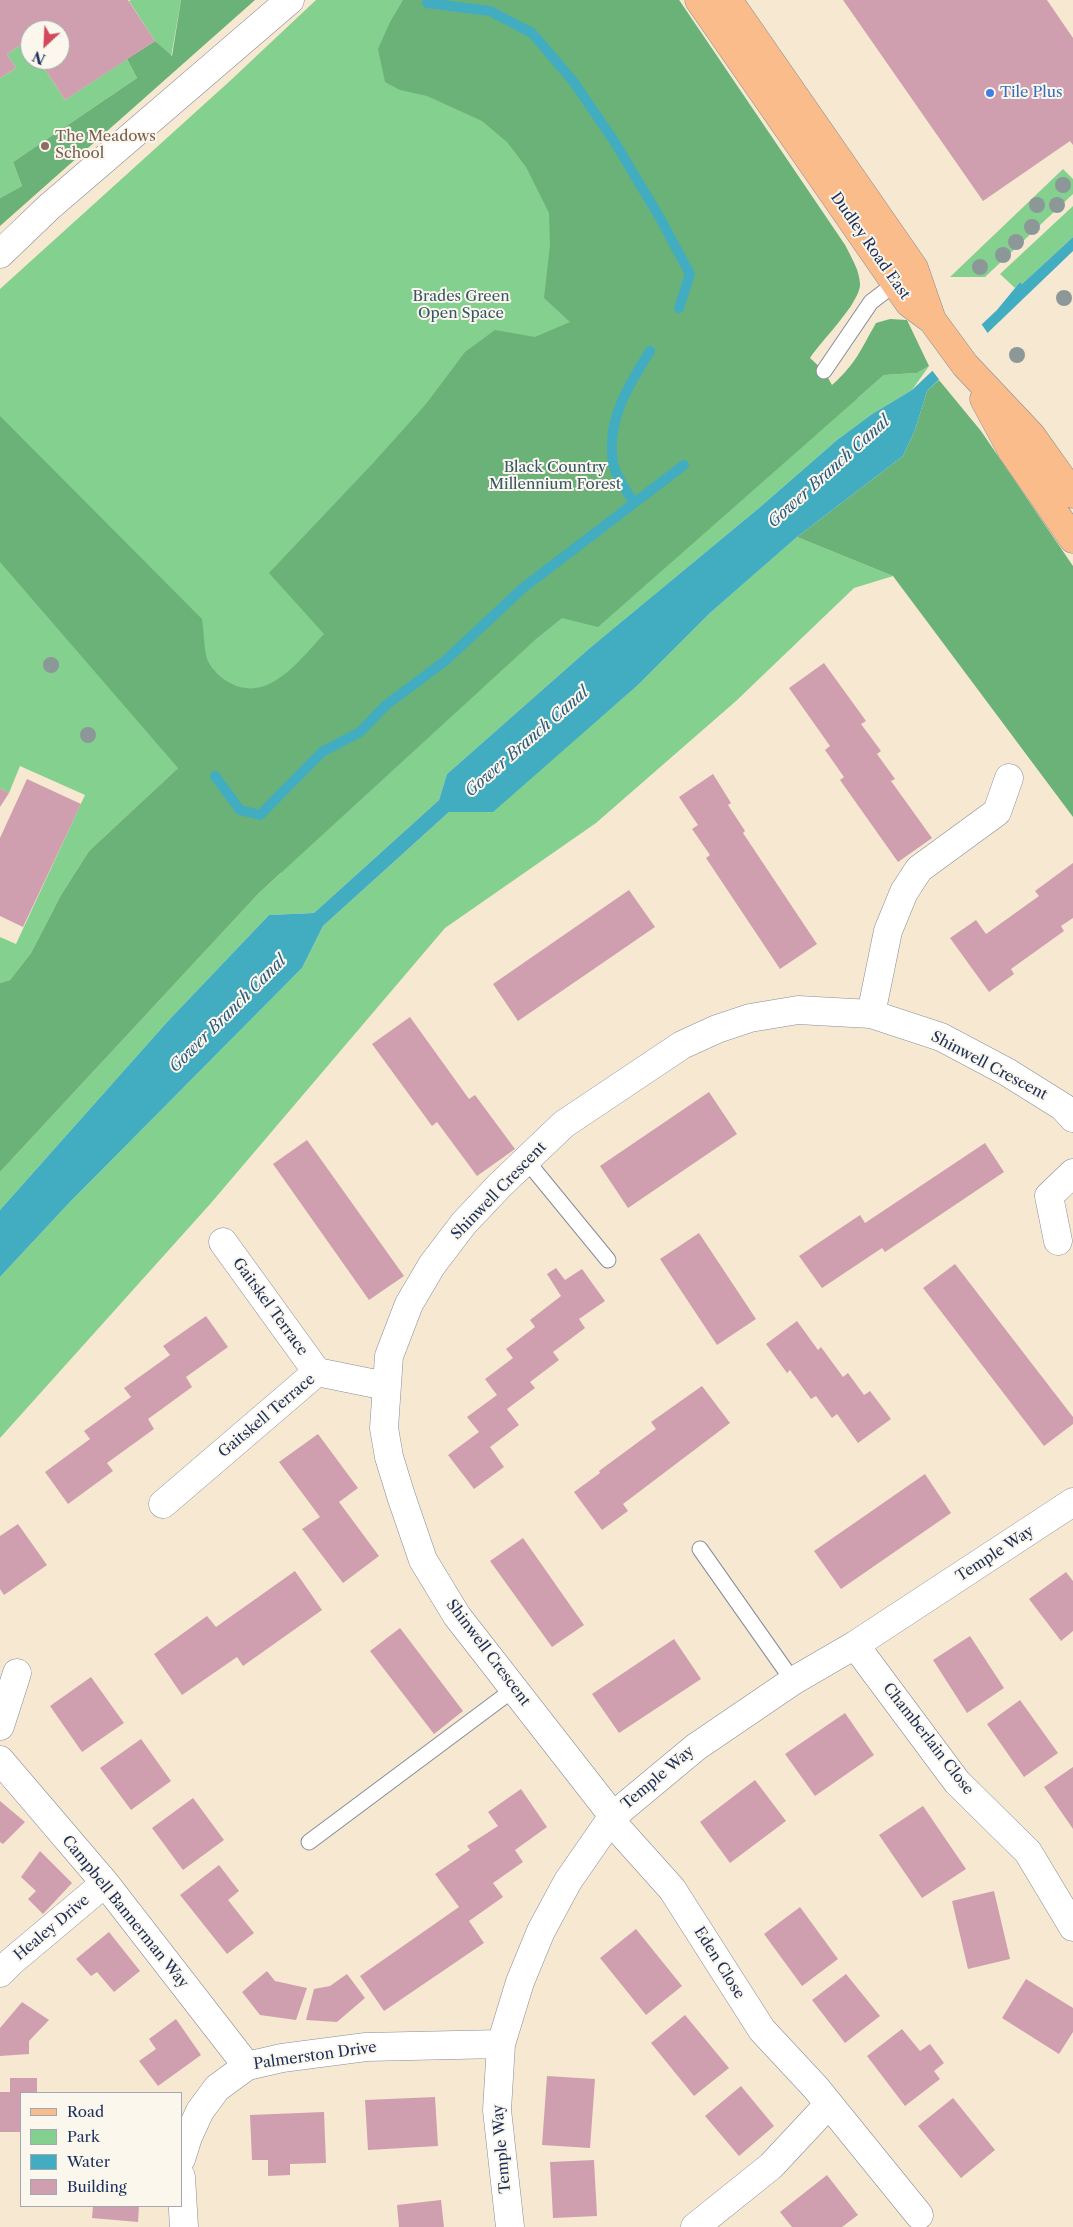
<!DOCTYPE html>
<html>
<head>
<meta charset="utf-8">
<style>
	body { margin:0 }
	#map { position:relative; width:1073px; height:2227px; overflow:hidden; background:#f6e8d1; font-family:"Libre Caslon Text",serif }
	canvas { display:block }
	.legend { position:absolute; left:20px; top:2092px; width:162px; height:115px; box-sizing:border-box; background:#fbf7ec; border:1px solid #a1a7b3; margin:0; padding:6px 9px; list-style:none; font-size:15px; color:#1b2f5e }
	.legend li { display:flex; align-items:center; gap:10px; height:25px }
	.legend b { width:25px; border:1px solid #a1a7b3 }
	.north { position:absolute; left:20px; top:20px; width:50px; height:50px; box-sizing:border-box; background:#fbf7ec; border:1px solid #a1a7b3; border-radius:50%; rotate:205deg; font-size:14px; font-weight:700; line-height:20px; text-align:center; color:#1b2f5e }
	.north::after { content:''; display:block; margin:auto; width:18px; height:22px; background:#d1495b; clip-path:polygon(50% 0,100% 100%,50% 72%,0 100%) }
</style>
</head>
<body>
<div id="map">
<canvas width="1073" height="2227"></canvas>
<ul class="legend">
<li><b style="height:6px;background:#f9bc8a"></b>Road</li>
<li><b style="height:14px;background:#84d08e"></b>Park</li>
<li><b style="height:14px;background:#42acc1"></b>Water</li>
<li><b style="height:14px;background:#d09faf"></b>Building</li>
</ul>
<div class="north">N</div>
</div>
<script>
const g = document.querySelector('canvas').getContext('2d');
g.lineJoin = 'round';
function fill(path, color) { g.fillStyle = color; g.fill(path, 'evenodd'); }
function trace(path, color, width, dash) { g.strokeStyle = color; g.lineWidth = width; g.lineCap = dash ? 'butt' : 'round'; g.setLineDash(dash || []); g.stroke(path); }
function write(font, color, halo, rows, align = 'center') {
  g.font = font + ' "Libre Caslon Text",serif'; g.lineWidth = 4; g.setLineDash([]); g.textBaseline = 'middle'; g.strokeStyle = halo; g.fillStyle = color; for (const [text, x, y, turn = 0] of rows) {
    g.save(); g.translate(x, y); g.rotate((+turn || 0) * Math.PI / 180); g.textAlign = isNaN(turn) ? turn : align; if (halo) g.strokeText(text, 0, 0); g.fillText(text, 0, 0); g.restore();
  }
}
const green = new Path2D(`
	M131,0H181L171,57L155,41L129,1Z
	M316,0H679L845,245L857,270L860,286L851,306L809,358L803,411L858,398L884,375L917,373L929,366L912,390L872,414L837,440L759,508L591,647L447,774L439,800L314,913L269,915L168,1021L0,1210V1172L259,893L281,873L178,768L89,851L61,895L31,953L10,980L0,983V937L16,944L85,795L20,766L9,793L0,788V289L231,80Z
	M27,41L30,46V60H39L65,100L127,59L137,78L13,162L22,186L0,198V78L16,68L7,54Z
	M1063,169L1073,179V194L985,277H950Z
	M1073,206V237L1022,284L1020,282L1015,288L1000,274Z
	M797,537L893,576L854,588L736,701L596,823L445,928L211,1203L0,1438V1277L69,1203L302,968L323,926L449,812L493,811L638,685L710,613Z`);
const forest = new Path2D(`
	M181,0H255L0,226V198L22,186L13,162L137,78L127,59L155,41L172,56Z
	M403,0H679L845,245C851,257 860,271 860,285C859,304 821,341 810,358L824,371L832,385C856,364 861,349 876,323L890,319L907,320L929,366L917,373L884,375L598,627L562,618L536,639L259,893L0,1172V983L10,980L31,953L61,895L89,851L178,768L0,562V416L202,619C204,630 204,653 208,661C212,670 222,679 230,683C269,704 300,659 324,634L269,573L375,461L426,404L465,352L495,330L535,337L570,322L544,298L550,245L549,213L526,167L507,142L482,121L427,96L400,90L385,82L378,49L390,22Z
	M939,380L981,431L1073,566V817L893,576L797,537L903,456L915,430L927,391Z`);
const water = new Path2D(`
	M1073,237V251L927,391L915,430L903,456L797,537L710,613L638,685L493,812H449L323,926L302,968L69,1203L0,1277V1210L168,1021L269,915L314,913L439,800L447,774L591,647L759,508L837,440L872,414L912,390L997,310L1020,282L1022,284Z`);
const pier = new Path2D(`
	M980,322L989,335L941,382L931,369Z`);
const stream = new Path2D(`
	M427,3L490,11L532,33L573,81L614,141L660,218L690,274L679,308
	M634,503C627,491 615,476 613,462C606,420 629,385 650,351
	M215,776L240,810L260,815L322,752L360,732L386,705L445,661L523,588L684,465`);
const building = new Path2D(`
	M0,0H128L155,41L65,100L39,60H60V30H30V46L27,41L7,54L16,68L0,78Z
	M843,0H1047L1073,38V145L1070,141L983,201Z
	M824,663L866,721L861,724L881,751L877,754L895,779L891,781L932,838L898,862L840,780L844,777L825,750L830,746L789,688Z
	M713,774L731,803L728,805L745,831L743,833L817,944L780,969L706,858L710,855L692,829L698,825L679,797Z
	M27,779L81,804L23,927L0,916V838Z
	M0,788L9,793L0,807Z
	M1073,863V918L1061,926L1064,931L1011,969L1014,974L989,992L950,938L976,920L986,934L1039,896L1035,891Z
	M629,890L655,927L518,1021L493,984Z
	M410,1017L469,1099L475,1095L515,1149L477,1176L437,1122L432,1126L372,1044Z
	M709,1092L737,1134L628,1208L600,1166Z
	M307,1140L404,1276L369,1300L273,1164Z
	M985,1143L1004,1172L885,1252L882,1248L822,1288L799,1256L860,1215L865,1223Z
	M699,1233L756,1319L717,1345L660,1259Z
	M955,1264L1073,1417V1424L1044,1446L923,1288Z
	M556,1268L565,1280L582,1269L605,1301L579,1319L585,1328L553,1352L559,1360L530,1382L535,1388L507,1409L519,1425L490,1447L504,1467L474,1489L448,1455L479,1432L467,1417L497,1395L485,1379L513,1358L506,1349L535,1327L530,1320L561,1296L547,1274Z
	M206,1316L228,1347L186,1377L192,1387L148,1419L154,1429L107,1463L113,1471L68,1504L45,1472L90,1439L84,1431L131,1397L124,1388L170,1355L163,1346Z
	M797,1321L818,1350L821,1347L843,1377L848,1373L864,1395L870,1391L891,1419L858,1443L837,1414L832,1418L816,1396L811,1399L790,1370L787,1373L766,1344Z
	M702,1386L730,1423L623,1504L628,1511L602,1530L574,1492L600,1473L599,1471L656,1429L651,1422Z
	M318,1434L358,1488L339,1502L379,1556L343,1583L302,1529L320,1517L279,1462Z
	M925,1474L951,1513L841,1589L814,1551Z
	M18,1524L47,1565L4,1595L0,1589V1536Z
	M523,1538L584,1625L552,1647L490,1561Z
	M295,1571L322,1610L243,1666L237,1657L182,1695L154,1654L207,1616L216,1627Z
	M1066,1572L1073,1581V1631L1061,1641L1029,1599Z
	M400,1628L463,1711L434,1734L370,1651Z
	M970,1636L1004,1688L967,1713L933,1660Z
	M674,1639L701,1679L619,1733L592,1694Z
	M91,1677L124,1723L82,1752L50,1706Z
	M1020,1700L1058,1753L1024,1777L987,1724Z
	M845,1713L874,1755L815,1796L785,1754Z
	M141,1739L171,1781L131,1810L100,1768Z
	M1073,1767V1829L1044,1787Z
	M755,1780L786,1821L730,1863L700,1822Z
	M521,1789L547,1827L515,1850L523,1862L493,1883L503,1897L469,1921L484,1943L384,2011L360,1976L459,1907L435,1874L470,1850L467,1846L498,1826L488,1812Z
	M193,1798L224,1840L183,1870L152,1828Z
	M0,1801L25,1822L3,1844L0,1842Z
	M923,1806L966,1869L922,1898L879,1835Z
	M40,1851L72,1883L43,1914L28,1899L36,1891L21,1877Z
	M219,1865L239,1891L228,1900L254,1933L227,1954L180,1895Z
	M994,1891L1010,1959L968,1969L952,1901Z
	M800,1907L838,1959L802,1986L764,1934Z
	M636,1929L682,1986L646,2015L600,1958Z
	M109,1932L140,1971L114,1992L97,1972L91,1976L76,1959Z
	M267,1971L275,1981L307,1988L296,2020L260,2015L242,1992Z
	M347,1974L365,1998L337,2022L306,2020L314,1989L330,1986Z
	M846,1974L880,2016L845,2043L812,2000Z
	M1026,1979L1073,2008V2032L1059,2054L1002,2018Z
	M22,2002L49,2020L29,2041V2054L0,2056V2028Z
	M685,2015L729,2068L694,2096L651,2043Z
	M176,2019L201,2055L158,2086L139,2061L156,2049L149,2039Z
	M902,2029L920,2051L930,2044L944,2063L934,2071L940,2079L905,2106L867,2056Z
	M547,2076L595,2079L590,2148L542,2145Z
	M10,2078H37V2093H21V2132H0V2092H10Z
	M741,2086L774,2126L739,2156L705,2116Z
	M435,2097L438,2146L368,2150L365,2100Z
	M953,2098L995,2150L961,2178L918,2126Z
	M324,2112L326,2163L290,2164V2175L268,2176V2160H252L250,2115Z
	M594,2160L597,2216L553,2218L550,2162Z
	M827,2175L858,2215L842,2227H792L780,2212Z
	M441,2200L444,2227H399L397,2205Z
	M93,2206H139L138,2222L92,2218Z`);
const service = new Path2D(`
	M824,371L871,302L901,279
	M526,1160L608,1260
	M700,1549L793,1681
	M309,1842L514,1689`);
const minor = new Path2D(`
	M0,254L49,207L290,0
	M871,1014L888,931L904,892L919,869L997,812L1009,778
	M1058,1241L1049,1196L1073,1173
	M223,1242L317,1372
	M163,1504L317,1372L386,1386
	M855,1645L957,1782L1028,1852L1073,1927
	M0,1726L17,1673
	M0,1760L105,1883L247,2066
	M613,1816L457,1616L423,1560L401,1496L389,1457L384,1428L389,1356L409,1304L432,1265L464,1223L500,1185L564,1124L682,1045L717,1029L750,1018L798,1010L871,1014L941,1037L1007,1072L1063,1107L1073,1118
	M611,1821L672,1889L762,2030L816,2088L919,2215
	M0,1973L11,1962L105,1883
	M181,2159L188,2137L200,2111L217,2088L247,2066L282,2058L366,2047L501,2044
	M181,2177L184,2227
	M510,2227L497,2110L501,2044L520,1982L541,1931L568,1881L613,1816L696,1747L793,1681L855,1645L1073,1502
	M695,2227L771,2166L828,2105`);
const primary = new Path2D(`
	M699,0L909,303L932,320L965,365L1031,435L1073,494
	M728,0L914,268L932,320
	M984,399L1012,451L1073,539`);
const trees = [
	[1063,185],
	[1037,205],
	[1057,205],
	[1032,227],
	[1016,242],
	[1003,255],
	[980,267],
	[1064,298],
	[1017,355],
	[51,665],
	[88,735]
];
const markers = [
	[990,93,5,"#3f7fe0"],
	[45,146,5,"#8d6e63"]
];
const shopNames = [
	["Tile Plus",1000,93]
];
const educationNames = [
	["The Meadows",55,137],
	["School",55,154]
];
const streetNames = [
	["Dudley Road East",870,246,55],
	["Shinwell Crescent",989,1066,28],
	["Shinwell Crescent",499,1191,-46],
	["Gaitskel Terrace",270,1307,54],
	["Gaitskell Terrace",267,1416,-40],
	["Temple Way",995,1554,-33],
	["Shinwell Crescent",488,1653,53],
	["Chamberlain Close",928,1739,52],
	["Temple Way",658,1778,-40],
	["Campbell Bannerman Way",125,1912,51],
	["Healey Drive",52,1928,-40],
	["Eden Close",719,1963,58],
	["Palmerston Drive",315,2056,-8],
	["Temple Way",502,2149,-95]
];
const parkNames = [
	["Brades Green",461,297],
	["Open Space",461,314],
	["Black Country",555,468],
	["Millennium Forest",555,485]
];
const waterNames = [
	["Gower Branch Canal",829,472,-42],
	["Gower Branch Canal",527,742,-41],
	["Gower Branch Canal",228,1014,-45]
];
fill(green, '#84d08e');
fill(forest, '#6bb279');
fill(water, '#42acc1');
fill(pier, '#f6e8d1');
trace(stream, '#42acc1', 10);
fill(building, '#d09faf');
trace(service, '#888c98', 17);
trace(minor, '#888c98', 29);
trace(primary, '#888c98', 29);
trace(service, '#fff', 15);
trace(minor, '#fff', 28);
trace(primary, '#f9bc8a', 28);
g.fillStyle = '#8c9898';
for (const [x, y] of trees) { g.beginPath(); g.arc(x, y, 8, 0, 2 * Math.PI); g.fill(); }
for (const [x, y, r, color] of markers) { const dot = new Path2D(); dot.arc(x, y, r, 0, 2 * Math.PI); g.fillStyle = color; g.fill(dot); trace(dot, '#fbf7ec', 2); }
write('15px', '#366cbe', '#fbf7ec', shopNames, 'left');
write('15px', '#785e54', '#fbf7ec', educationNames, 'left');
write('15px', '#1b2f5e', '#fbf7ec', streetNames);
write('15px', '#35576a', '#fbf7ec', parkNames);
write('italic 16px', '#295b81', '#fbf7ec', waterNames);
</script>
</body>
</html>
